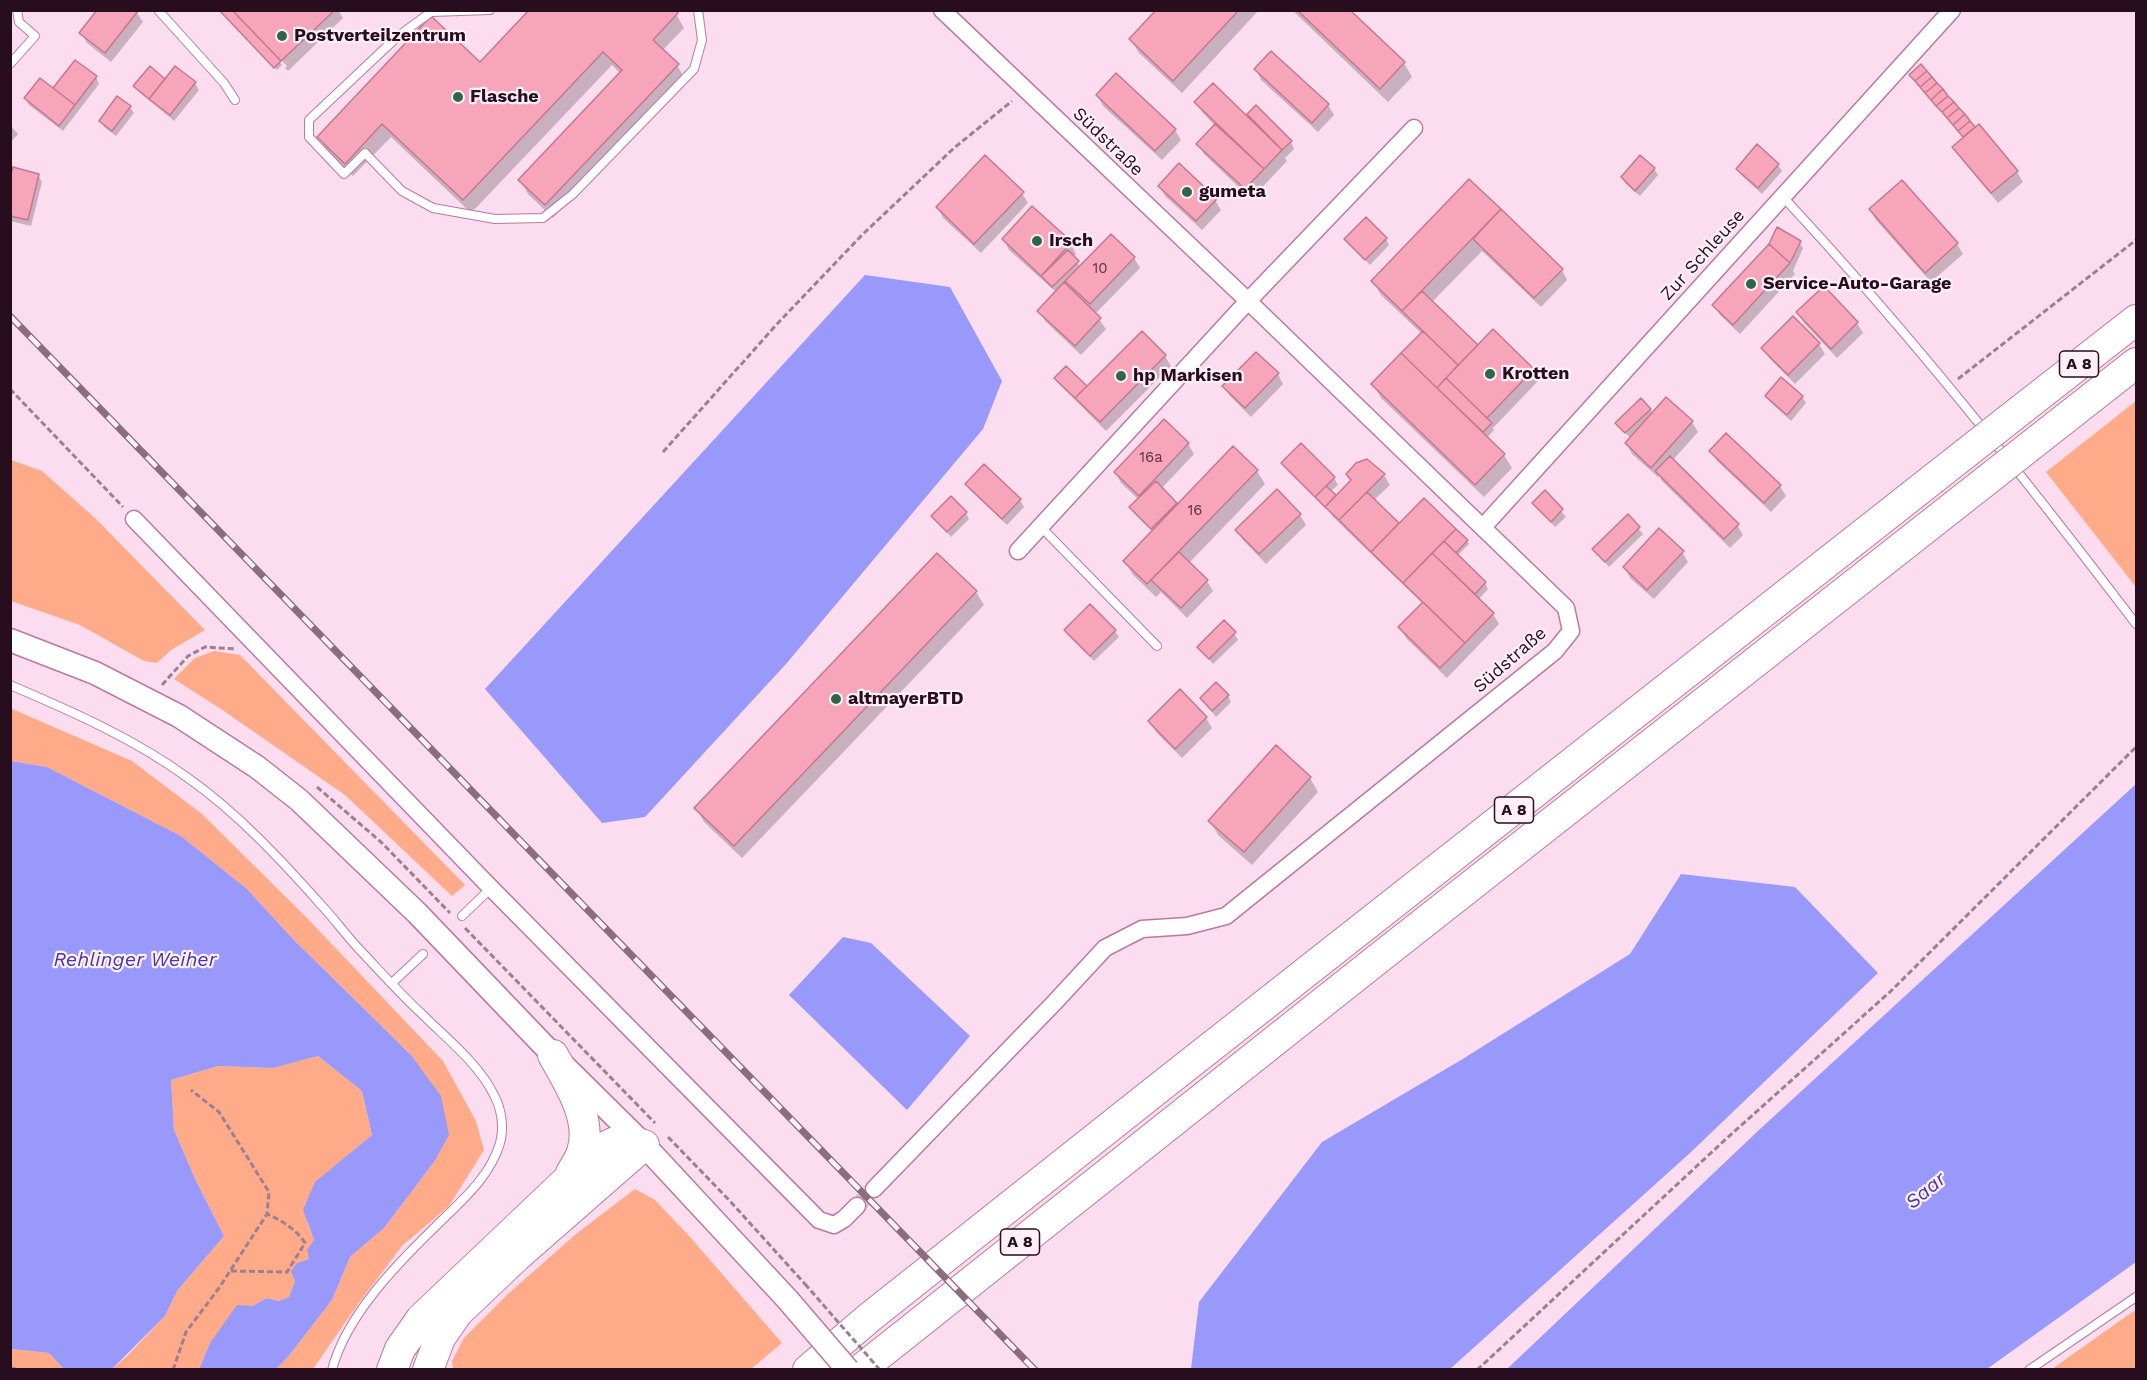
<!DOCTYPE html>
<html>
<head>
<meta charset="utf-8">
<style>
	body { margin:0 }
	#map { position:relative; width:2147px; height:1380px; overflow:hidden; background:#fbddef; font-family:"Work Sans",sans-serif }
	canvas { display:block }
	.frame { position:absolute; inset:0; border:12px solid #270d1e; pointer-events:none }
</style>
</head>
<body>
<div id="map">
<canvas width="2147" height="1380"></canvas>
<div class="frame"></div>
</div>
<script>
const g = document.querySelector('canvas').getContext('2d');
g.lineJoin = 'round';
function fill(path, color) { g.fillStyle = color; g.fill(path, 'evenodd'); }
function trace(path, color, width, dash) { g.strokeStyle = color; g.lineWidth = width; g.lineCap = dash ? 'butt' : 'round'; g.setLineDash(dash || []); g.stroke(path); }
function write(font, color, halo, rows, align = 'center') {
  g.font = font + ' "Work Sans",sans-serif'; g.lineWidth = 4.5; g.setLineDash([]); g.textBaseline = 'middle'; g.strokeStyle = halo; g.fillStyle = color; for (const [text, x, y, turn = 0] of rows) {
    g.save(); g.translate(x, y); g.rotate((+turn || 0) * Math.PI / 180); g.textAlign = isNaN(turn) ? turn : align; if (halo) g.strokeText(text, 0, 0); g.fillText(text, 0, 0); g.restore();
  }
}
const green = new Path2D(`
	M2136,401V587L2046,472Z
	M11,460L42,471L95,518L205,630L171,650L157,663L144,661L80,625L11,601Z
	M214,651L240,655L465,885L452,896L345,795L221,709L174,679L195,658Z
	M10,708L132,761L202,814L307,918L443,1061L476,1121L484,1150L449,1206L402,1246L358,1304L313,1369H276L288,1357L332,1300L350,1257L384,1228L434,1162L411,1055L292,938L247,889L181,836L47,767L11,761Z
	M318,1056L362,1091L372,1135L315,1183L307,1222L314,1240L309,1259L297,1263L295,1281L289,1297L278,1301L267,1298L252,1306L210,1343L199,1369L111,1370L127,1356L165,1316L177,1291L224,1236L196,1181L174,1130L171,1080L218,1066L273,1068Z
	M635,1189L655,1200L690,1237L782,1343L751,1369H453L452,1361L464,1338L508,1294L576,1234Z
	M2136,1310V1369H2052L2128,1315Z
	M11,1349L49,1353L64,1369L11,1370Z`);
const water = new Path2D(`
	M865,275L950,287L1002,381L983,429L786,664L645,817L602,823L485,689Z
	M11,761L47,767L181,836L247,889L292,938L411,1055L441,1096L449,1135L434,1162L384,1228L350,1257L332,1300L288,1357L276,1369H199L210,1343L237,1305L252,1306L267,1298L278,1301L289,1297L295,1281L291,1271L297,1263L309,1259L307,1250L314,1240L303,1210L315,1182L372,1135L362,1091L318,1056L273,1068L218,1066L171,1080L174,1130L196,1181L224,1236L177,1291L165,1316L112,1369H64L49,1353L11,1349Z
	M2136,784V1262L1987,1369H1507L1759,1130Z
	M1681,874L1795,887L1878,973L1690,1153L1450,1369H1191L1199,1302L1322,1142L1461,1060L1630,954Z
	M843,937L871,943L970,1036L907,1110L789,995Z`);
const shadow = new Path2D(`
	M99,10H135L143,22L111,62L87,43L81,33Z
	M220,10H230L285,68L287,66L234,10H338L343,18L288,71L282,65L277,70Z
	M1158,10H1259L1182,93L1139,53L1131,40Z
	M1292,10H1348L1404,63L1412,77L1388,102Z
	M676,14L684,28L662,51L677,65L685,79L553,218L528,194L520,180L621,74L612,65L471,213L391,137L353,176L327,151L319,137Z
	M75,62L96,77L99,84L63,131L29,105L26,99L53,91Z
	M175,68L195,83L199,90L174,121L139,92L135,86L165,81Z
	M1256,70L1328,105L1334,115L1318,132L1261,80Z
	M1116,76L1175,130L1181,140L1162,160L1103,106L1098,96Z
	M1913,77L1975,129L1978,126L2017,172L2023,182L1998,203L1960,157L1954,147L1965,138Z
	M1196,102L1255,125L1249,114L1291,142L1294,149L1285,158L1287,161L1251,199L1204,154L1198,144L1215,126L1202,112Z
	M130,107L134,113L116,136L104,127L101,121Z
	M10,125L18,134L10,143Z
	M1778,165L1782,171L1762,194L1741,175L1737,169Z
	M1654,169L1658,175L1640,196L1626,184L1622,178Z
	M38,175L42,182L31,226L10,221V184Z
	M1469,181L1562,270L1567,280L1541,307L1482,251L1432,302L1478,347L1493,331L1533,370L1539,380L1493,428L1494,430L1487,438L1504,455L1512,468L1484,497L1381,398L1373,384L1422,334L1381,295L1373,281Z
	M1902,182L1957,244L1963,254L1931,282L1876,220L1870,210Z
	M1160,186L1215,200L1221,210L1202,230L1165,196Z
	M1022,193L1028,203L981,253L943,218L938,207Z
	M1111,236L1134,258L1140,268L1095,314L1106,329L1081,355L1045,321L1039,311L1056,292L1009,250L1004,240L1070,243L1076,254L1073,257L1081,267ZM1068,282L1074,293L1064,285Z
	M1346,239H1386L1389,245L1370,265L1350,245Z
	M1799,242L1803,248L1793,271L1795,274L1740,334L1720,315L1714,305L1771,244Z
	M1824,288L1857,323L1863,333L1837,358L1804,323L1798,313Z
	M1793,318L1819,344L1825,354L1795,384L1769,358L1763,348Z
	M1165,356L1171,366L1106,431L1060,385L1056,379L1087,388Z
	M1278,374L1283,384L1251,417L1230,396L1224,386Z
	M1781,379L1802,397L1806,403L1791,421L1770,402L1766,396Z
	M1667,399L1692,422L1698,432L1672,461L1737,525L1743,535L1730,548L1662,481L1659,475L1658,477L1632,454L1627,444L1631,439L1617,423L1650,409L1653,415Z
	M1726,435L1780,486L1786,496L1771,512L1717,461L1711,451Z
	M1188,444L1194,454L1161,489L1178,506L1257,471L1265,484L1189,563L1207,581L1213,591L1187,618L1161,592L1156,597L1133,575L1125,561L1153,532L1135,514L1131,507L1139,500L1121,483L1116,473Z
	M1283,463L1334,478L1338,485L1330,492L1336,498L1352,482L1348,474L1384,475L1390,485L1374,500L1400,525L1424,500L1467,541L1469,544L1457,556L1485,583L1488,589L1478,600L1493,614L1499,624L1447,678L1406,638L1400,628L1423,604L1333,517L1328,509L1287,469Z
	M984,466L1020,500L1024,507L1007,525L970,490L967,484Z
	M1545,492L1566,517L1555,527L1534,503Z
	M966,513L969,519L951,537L933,516Z
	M1300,515L1306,525L1266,564L1243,540L1237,530Z
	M1628,516L1643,534L1609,567L1594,549Z
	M1682,552L1688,562L1654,599L1630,578L1625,568Z
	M976,592L984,605L742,858L704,822L696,808Z
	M1066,630L1115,631L1119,637L1094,661L1070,637Z
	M1234,633L1238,640L1213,664L1199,647Z
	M1228,696L1231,702L1216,717L1202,699Z
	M1206,718L1212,728L1182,758L1156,732L1150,722Z
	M1310,778L1318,792L1252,865L1218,835L1210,821Z`);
const building = new Path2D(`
	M97,10L138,11L105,53L79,33Z
	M219,10H232L281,61L274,68Z
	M232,10H335L281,61Z
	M529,10H675L678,13L653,40L679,64L545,205L518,180L622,70L603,52L463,200L382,124L345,164L317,137L431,16L480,62Z
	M1156,10H1239L1173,81L1129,39Z
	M1297,10H1350L1405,62L1380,89Z
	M1271,51L1329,104L1312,123L1254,69Z
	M75,60L97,76L75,105L53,88Z
	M1921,64L1927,71L1915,81L1909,75Z
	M150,66L165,79L149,99L133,86Z
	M175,66L196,82L170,115L149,99Z
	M1927,71L1932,77L1920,87L1915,81Z
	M1116,73L1176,129L1155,151L1096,95Z
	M1932,77L1937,83L1925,93L1920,87Z
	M40,78L75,105L59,126L24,98Z
	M1213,83L1282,150L1264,169L1194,102Z
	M1937,83L1943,89L1931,100L1925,93Z
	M1943,89L1948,96L1936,106L1931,100Z
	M117,96L131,106L112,131L99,121Z
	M1948,96L1954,102L1942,112L1936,106Z
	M1954,102L1959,108L1947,118L1942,112Z
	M1256,105L1292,141L1282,150L1247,114Z
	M1959,108L1965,114L1953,125L1947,118Z
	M1965,114L1970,121L1958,131L1953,125Z
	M1970,121L1975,127L1963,137L1958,131Z
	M1215,124L1264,169L1245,189L1196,144Z
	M1979,124L2018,171L1991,193L1952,147Z
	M1757,144L1779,164L1758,188L1736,169Z
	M985,155L1024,192L974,244L936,207Z
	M1640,155L1655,168L1635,191L1621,177Z
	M1179,163L1217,199L1196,221L1158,186Z
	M13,167L39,174L28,220L10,216V178Z
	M1469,179L1501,209L1402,311L1371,281Z
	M1902,180L1958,243L1925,273L1869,209Z
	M1032,206L1072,242L1041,276L1002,239Z
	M1501,209L1563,269L1534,298L1473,239Z
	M1366,217L1387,238L1365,260L1344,239Z
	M1777,227L1801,241L1790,263L1769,244Z
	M1111,234L1135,257L1090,304L1065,281Z
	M1769,244L1790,263L1733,325L1712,305Z
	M1068,250L1079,261L1052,287L1041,276Z
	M1064,282L1101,318L1075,346L1037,311Z
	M1824,286L1858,322L1831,349L1796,312Z
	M1422,291L1478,345L1458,365L1402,311Z
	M1793,316L1820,343L1788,375L1761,348Z
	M1493,329L1534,369L1487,418L1446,378Z
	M1142,331L1166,355L1100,422L1075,398Z
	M1423,331L1458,365L1437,388L1401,353Z
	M1256,352L1279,373L1245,408L1222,386Z
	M1401,353L1505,454L1475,485L1371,384Z
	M1066,366L1087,386L1075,398L1054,378Z
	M1781,377L1803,396L1787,415L1765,396Z
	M1446,378L1492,423L1483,432L1437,388Z
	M1666,397L1693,421L1651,468L1625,443Z
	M1641,398L1651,409L1625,433L1615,423Z
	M1164,419L1189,443L1139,496L1114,472Z
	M1726,433L1781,485L1764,503L1709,451Z
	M1301,443L1335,477L1315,497L1281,463Z
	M1233,446L1258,470L1147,584L1123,561Z
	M1670,456L1739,524L1724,539L1655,471Z
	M1367,459L1385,474L1339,520L1325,507L1351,480L1346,474L1356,463Z
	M984,464L1021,499L1002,519L965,484Z
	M1156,481L1177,503L1151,529L1129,507Z
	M1326,486L1336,495L1325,507L1315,497Z
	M1277,489L1301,514L1259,554L1235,530Z
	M1545,490L1563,509L1551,522L1532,503Z
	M1367,492L1399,523L1371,552L1339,520Z
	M951,496L967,512L947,532L931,516Z
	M1424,498L1456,529L1403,583L1371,552Z
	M1628,514L1640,527L1605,562L1592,549Z
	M1659,528L1684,551L1647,590L1623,567Z
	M1456,529L1468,540L1456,553L1444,541Z
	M1444,541L1486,582L1475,594L1432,553Z
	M1179,552L1208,580L1181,608L1151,580Z
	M937,553L977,591L734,846L694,808Z
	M1432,553L1494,613L1465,643L1403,583Z
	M1423,602L1465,643L1440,668L1398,627Z
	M1090,604L1116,630L1090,656L1064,630Z
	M1224,620L1236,632L1209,659L1197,647Z
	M1216,682L1229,695L1212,711L1200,698Z
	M1180,689L1207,717L1175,749L1148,721Z
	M1276,745L1311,777L1244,852L1208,821Z`);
const minorTunnel = new Path2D(`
	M857,1206L874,1189`);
const path = new Path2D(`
	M1958,379L2136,240
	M10,389L123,507
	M663,452L777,324L862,235L954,148L1012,101
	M162,685L188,656L205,647L236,649
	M317,787L381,842L450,913
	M465,928L655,1123
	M668,1137L729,1200L805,1284
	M231,1271L287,1272L305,1243C297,1230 281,1220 267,1214
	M10,1368L21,1370
	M173,1370L186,1332L219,1288L267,1214L269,1192L219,1112L191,1090
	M1477,1370L1726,1139L1891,991L2136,747`);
const service = new Path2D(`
	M158,10L224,83L235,100
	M490,10L431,12L397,37L309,120V137L344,174L365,153L402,191L433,208L495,219L543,218L573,194L694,69L702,40L698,10
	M10,64L35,36L19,22L17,10
	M1783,197C1909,332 2024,477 2136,624
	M1040,526L1157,646
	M10,685C71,711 135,739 188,778C239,814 282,861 323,907C335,920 346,935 358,948C379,970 400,994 423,1015C448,1040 478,1063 494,1095C502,1110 504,1128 500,1143C490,1178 459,1203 434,1228C396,1265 346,1316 332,1370
	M462,916L491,888
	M392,983L423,954
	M2029,1370L2136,1297`);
const minor = new Path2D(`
	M134,519L491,888L819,1220L834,1225L844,1219L857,1206
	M1483,527L1952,10
	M1018,551L1248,301L1414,128
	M874,1189L1054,1003L1105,948L1142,929L1187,926L1226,916L1555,651L1571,631L1566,608L1248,301L942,10`);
const secondary = new Path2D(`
	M10,640L95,673L179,716L257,767L299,800L417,913L553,1055L644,1145L788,1300`);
const motorway = new Path2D(`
	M2022,409L2136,320
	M2043,436L2136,363
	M553,1055C568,1082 593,1119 582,1152C580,1159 575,1166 571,1173
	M392,1370L400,1349L421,1319L597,1152C616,1140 621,1137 644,1145L516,1257L458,1312L440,1338L428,1370
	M808,1370L870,1317L1160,1087L1966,453
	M860,1370L1379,958L1987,480`);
const rail = new Path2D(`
	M10,316L1035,1370`);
const pathBridge = new Path2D(`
	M805,1284L880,1370`);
const secondaryBridge = new Path2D(`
	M788,1300L848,1370`);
const motorwayBridge = new Path2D(`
	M1966,453L2022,409
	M1987,480L2043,436`);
const markers = [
	[282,36,6,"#2e654c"],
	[458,97,6,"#2e654c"],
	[1187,192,6,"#2e654c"],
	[1037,241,6,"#2e654c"],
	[1751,284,6,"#2e654c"],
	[1490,374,6,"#2e654c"],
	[1121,376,6,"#2e654c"],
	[836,699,6,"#2e654c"]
];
const numberNames = [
	["10",1100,269],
	["16a",1151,458],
	["16",1195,511]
];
const shields = [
	[2079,364,39],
	[1514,810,39],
	[1020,1242,39]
];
const shieldNames = [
	["A 8",2079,364],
	["A 8",1514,810],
	["A 8",1020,1242]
];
const poiNames = [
	["Postverteilzentrum",294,36],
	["Flasche",470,97],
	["gumeta",1199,192],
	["Irsch",1049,241],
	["Service-Auto-Garage",1763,284],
	["Krotten",1502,374],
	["hp Markisen",1133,376],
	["altmayerBTD",848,699]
];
const streetNames = [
	["Südstraße",1108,142,44],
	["Zur Schleuse",1703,255,-48],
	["Südstraße",1510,660,-41]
];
const waterNames = [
	["Rehlinger Weiher",135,960],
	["Saar",1926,1191,-40]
];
fill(green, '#ffaa89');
fill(water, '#9899fa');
fill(shadow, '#0003');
fill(building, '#f7a5bb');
trace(building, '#c5778d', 1.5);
trace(minorTunnel, '#dbbed0', 16, [16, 8]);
trace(service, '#bb78a2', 10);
trace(minor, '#bb78a2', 19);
trace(secondary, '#bb78a2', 25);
trace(motorway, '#bb78a2', 32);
trace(path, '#9c8092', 3, [6, 3]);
trace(service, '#fff', 8);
trace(minor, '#fff', 16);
trace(secondary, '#fff', 22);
trace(motorway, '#fff', 30);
trace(rail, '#8a6e80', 7);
trace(rail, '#fff0f8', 4.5, [14]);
trace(secondaryBridge, '#bb78a2', 25, []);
trace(motorwayBridge, '#bb78a2', 32, []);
trace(pathBridge, '#9c8092', 3, [6, 3]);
trace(secondaryBridge, '#fff', 22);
trace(motorwayBridge, '#fff', 30);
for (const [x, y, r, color] of markers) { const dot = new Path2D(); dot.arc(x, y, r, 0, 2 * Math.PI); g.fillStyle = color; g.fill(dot); trace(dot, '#fff0f8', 2); }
write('15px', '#5b3345', null, numberNames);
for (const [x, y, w] of shields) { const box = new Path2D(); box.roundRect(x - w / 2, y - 13, w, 26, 4.5); g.fillStyle = '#fff0f8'; g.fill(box); trace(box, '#270d1e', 1.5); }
write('bold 16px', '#270d1e', null, shieldNames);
write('bold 18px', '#270d1e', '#fff0f8', poiNames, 'left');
write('18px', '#270d1e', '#fff0f8', streetNames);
write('italic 20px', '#4538a7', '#fff0f8', waterNames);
</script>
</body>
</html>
